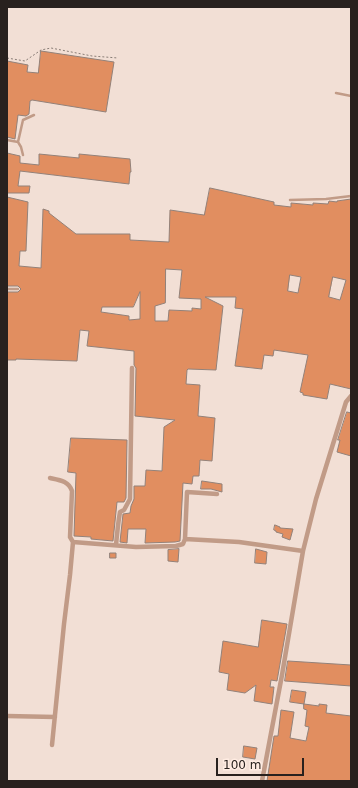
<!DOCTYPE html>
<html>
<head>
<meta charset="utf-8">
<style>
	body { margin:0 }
	#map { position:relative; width:358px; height:788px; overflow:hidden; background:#f2dfd5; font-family:"DejaVu Sans",sans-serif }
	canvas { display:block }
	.frame { position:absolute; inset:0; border:8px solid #28211e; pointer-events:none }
	.scale { position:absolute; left:216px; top:758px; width:88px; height:18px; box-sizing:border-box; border:2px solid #28211e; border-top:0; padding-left:5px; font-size:12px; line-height:14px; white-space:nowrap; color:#28211e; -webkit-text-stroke:3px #ffece2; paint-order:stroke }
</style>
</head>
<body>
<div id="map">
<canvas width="358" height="788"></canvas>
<div class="frame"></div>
<div class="scale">100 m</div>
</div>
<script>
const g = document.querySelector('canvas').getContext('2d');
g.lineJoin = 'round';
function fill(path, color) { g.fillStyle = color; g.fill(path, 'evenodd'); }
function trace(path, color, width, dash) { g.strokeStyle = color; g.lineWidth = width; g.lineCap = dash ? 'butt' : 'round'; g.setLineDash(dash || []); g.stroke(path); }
const building = new Path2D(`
	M41,51L114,62L106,112L32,100L30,101L29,114L26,116L18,115L15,139L7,137V61L28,65L27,72L38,73Z
	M7,153L20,156V163L39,165V154L79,158V154L130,159L131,172H130L129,184L20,171L18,186H30L29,193H7Z
	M210,188L274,202V205L291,207V203L313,205V203L328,204L329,201L337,202V201L351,199V389L330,384L327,399L303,395V393L300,392L308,355L274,350L273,356L264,355L262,369L235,366L243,309L235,308L236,297H205L223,306L216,370L188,369L187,370L186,384L200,385L198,416L215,418L212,461L200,460L199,476H193L192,484L183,483L180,541L175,542L145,543L146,529H128L127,543L120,542L123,514L130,513L131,506L134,499V486H145L146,470L162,471L164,427L175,420L135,416L136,368L134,365V351L87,346L89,331L80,330L77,361L16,359V360H7V292H18L21,289L18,286H7V197L28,202L26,251H20L19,266L41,268L43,209L49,211V213L76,234H130V240L169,242L170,210L204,215ZM166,269L182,270L179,298L201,299V309L192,308V311L169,310L168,321H155V306L165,303ZM290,275L301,277L298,293L288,291ZM333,277L346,280L340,300L329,297ZM140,292V319L129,320V316L101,312L102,307H133Z
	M347,412L351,413V456L337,452L340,440H338Z
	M71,438L127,440L126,498L124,502H117L113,541L91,539V537L74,536L76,473L68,472Z
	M202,481L222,484V492L211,489H201Z
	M275,525L280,527V528L293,529L290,540L282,537L283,534L276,532V531L274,530Z
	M179,549L178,562L168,561V550Z
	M256,549L267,552L266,564L255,563Z
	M110,553H116V558H110Z
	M262,620L287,624L277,681L271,680L270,687H274L272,704L254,701L256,685L245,693L227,690L229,674L219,672L223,641L258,647Z
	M288,661L351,665V686L285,681Z
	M292,690L306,692L304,704L290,702Z
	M304,704L319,706V704L327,705L326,713L351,716V781H267L274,736H278L281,710L294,712L290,738L306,741L309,727L305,726L307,710L304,709Z
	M244,746L257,748L255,759L243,757Z`);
const path = new Path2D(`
	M7,58L25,61L41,50L51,48L92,56L118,58`);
const lane = new Path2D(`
	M336,93L351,96
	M7,140L18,142L23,120L34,115
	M18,142L21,147L23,155
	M290,200L326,199L351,196
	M7,289H18`);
const street = new Path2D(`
	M50,478C60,480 69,481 72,491L70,537L73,542
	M185,539L187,492L217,494
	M116,545C117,534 118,523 120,512L124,510L130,499L132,368
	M7,716L55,717
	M52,745L64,624L70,575L73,542L136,547L176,546L183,544L185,539L239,542L303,551
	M262,781L282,675L303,551L316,499L346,402L351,396`);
fill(building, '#e18e60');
trace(building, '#928179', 1);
trace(path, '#897d76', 1, [2, 2]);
trace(lane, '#c19b87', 2.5);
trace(street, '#c19b87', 4.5);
</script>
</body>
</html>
